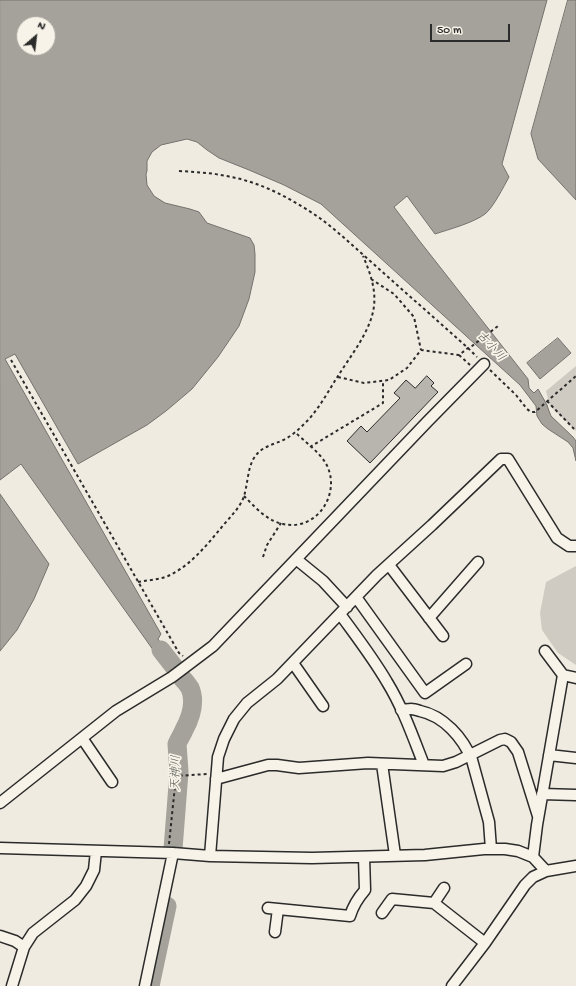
<!DOCTYPE html>
<html>
<head>
<meta charset="utf-8">
<style>
	body { margin:0 }
	#map { position:relative; width:576px; height:986px; overflow:hidden; background:#efebe0; font-family:"Gochi Hand",sans-serif }
	canvas { display:block }
	.north { position:absolute; left:16px; top:16px; width:40px; height:40px; box-sizing:border-box; background:#f7f3e8; border:1px solid #a5a39c; border-radius:50%; rotate:28deg; font-size:11px; font-weight:700; line-height:16px; text-align:center; color:#2b2b2b }
	.north::after { content:''; display:block; margin:auto; width:14px; height:18px; background:#2b2b2b; clip-path:polygon(50% 0,100% 100%,50% 72%,0 100%) }
	.scale { position:absolute; left:430px; top:24px; width:80px; height:18px; box-sizing:border-box; border:2px solid #2b2b2b; border-top:0; padding-left:5px; font-size:12px; line-height:14px; white-space:nowrap; color:#2b2b2b; -webkit-text-stroke:3px #f7f3e8; paint-order:stroke }
</style>
</head>
<body>
<div id="map">
<canvas width="576" height="986"></canvas>
<div class="north">N</div>
<div class="scale">50 m</div>
</div>
<script>
const g = document.querySelector('canvas').getContext('2d');
g.lineJoin = 'round';
function fill(path, color) { g.fillStyle = color; g.fill(path, 'evenodd'); }
function trace(path, color, width, dash) { g.strokeStyle = color; g.lineWidth = width; g.lineCap = dash ? 'butt' : 'round'; g.setLineDash(dash || []); g.stroke(path); }
function write(font, color, halo, rows, align = 'center') {
  g.font = font + ' "Gochi Hand","Klee One",sans-serif'; g.lineWidth = 3.5; g.setLineDash([]); g.textBaseline = 'middle'; g.strokeStyle = halo; g.fillStyle = color; for (const [text, x, y, turn = 0] of rows) {
    g.save(); g.translate(x, y); g.rotate((+turn || 0) * Math.PI / 180); g.textAlign = isNaN(turn) ? turn : align; if (halo) g.strokeText(text, 0, 0); g.fillText(text, 0, 0); g.restore();
  }
}
const green = new Path2D(`
	M576,366V431L550,406L546,391Z
	M576,566V665L558,653L542,630L540,613L546,582Z`);
const water = new Path2D(`
	M0,0H547L502,164L509,177C504,186 493,208 485,214C473,223 450,229 435,234L407,196L394,207L418,239L528,379L529,388L534,393L538,389L547,405L549,411L551,416L573,437L576,441V461L573,448L568,442L548,429L542,424L537,416L536,406L520,385L321,204L284,185L249,170L219,158L207,150L197,142L187,139L161,145L152,152L147,161V171L146,174L147,185L154,196L165,203L190,209L199,212L207,223L250,238L254,245L255,254V272L249,299L239,326L218,357L192,389L166,411L147,425L78,464L15,354L5,359L161,634L158,639L164,648L156,654L21,464L0,480ZM24,24H48V48H24Z
	M568,0H576V200L538,159L531,134Z
	M558,338L571,353L540,379L527,363Z
	M0,494L49,564L34,599L17,630L0,651Z`);
const river = new Path2D(`
	M161,650L175,668
	M173,849L179,772L177,744C179,739 182,735 184,730C191,717 196,702 190,688C188,685 185,681 182,678
	M150,986L167,906`);
const building = new Path2D(`
	M427,376L434,383L431,386L438,392L370,463L347,441L361,426L367,432L400,398L394,393L406,380L415,388Z`);
const path = new Path2D(`
	M179,171C197,172 214,173 231,177C263,183 294,200 321,219C328,224 335,230 342,236L468,348L477,357
	M371,279L394,294L414,317L421,350
	M459,355L470,365
	M11,360L179,653L183,656
	M490,370L516,395L527,409L531,412H535L576,376
	M338,377L364,383L389,380L407,368L421,350L459,355L468,348L472,346L498,326
	M547,401L576,431
	M310,447L383,403V381
	M244,496C255,507 267,521 283,524C318,532 343,491 325,462C318,451 304,441 295,432
	M263,557L267,545L281,523
	M138,582C148,580 158,580 168,576C190,566 206,546 221,528C229,518 238,510 243,499C248,486 247,469 254,458C262,445 275,445 287,438C292,435 297,431 301,427C317,413 327,393 338,376C351,355 371,331 374,306C376,289 370,272 363,256
	M169,844L176,776L207,774`);
const street = new Path2D(`
	M296,559L323,581L347,607
	M389,565L443,636
	M356,597L425,693L466,664
	M340,614C356,636 373,658 387,682C403,708 413,737 424,765
	M429,618L478,562
	M293,663L323,706
	M563,675L576,678
	M401,710C404,710 408,709 411,709C414,709 417,710 420,711C444,716 463,738 472,760L489,822L491,849
	M82,738L112,782
	M549,755L576,758
	M382,764L395,855
	M216,779L268,765H277L299,768L368,763L443,766L456,762L500,740L505,739L511,742L518,752L538,816
	M542,794L576,795
	M0,803L116,711L172,677L213,646L428,421L484,364
	M0,848L173,853L210,856L312,858L425,855L484,849H505L518,851L533,857L546,871
	M210,856L218,757L224,739L234,719L247,703L277,679L377,575L432,525L501,459H508L557,538L569,546H576
	M533,857L537,825L563,675L545,651
	M434,903L444,888
	M268,908L350,916C353,906 358,898 365,890L364,857
	M382,913L392,899L434,903L485,943
	M275,932L278,909
	M0,936L15,941L24,947
	M12,986L24,947L33,933L75,900L86,886L94,870L96,851
	M145,986L173,853
	M452,986L485,943L525,885L533,877L546,871L576,866`);
const waterNames = [
	["古小川",490,347,47],
	["天神川",177,773,-89]
];
fill(green, '#cfcbc2');
fill(water, '#a4a29a');
trace(water, '#74726e', 1);
trace(river, '#a4a29a', 19);
fill(building, '#b8b5ae');
trace(building, '#2b2b2b', 1);
trace(street, '#2b2b2b', 13);
trace(path, '#2b2b2b', 2, [3, 3]);
trace(street, '#f7f3e8', 10);
write('italic 12px', '#555552', '#f7f3e8', waterNames);
</script>
</body>
</html>
